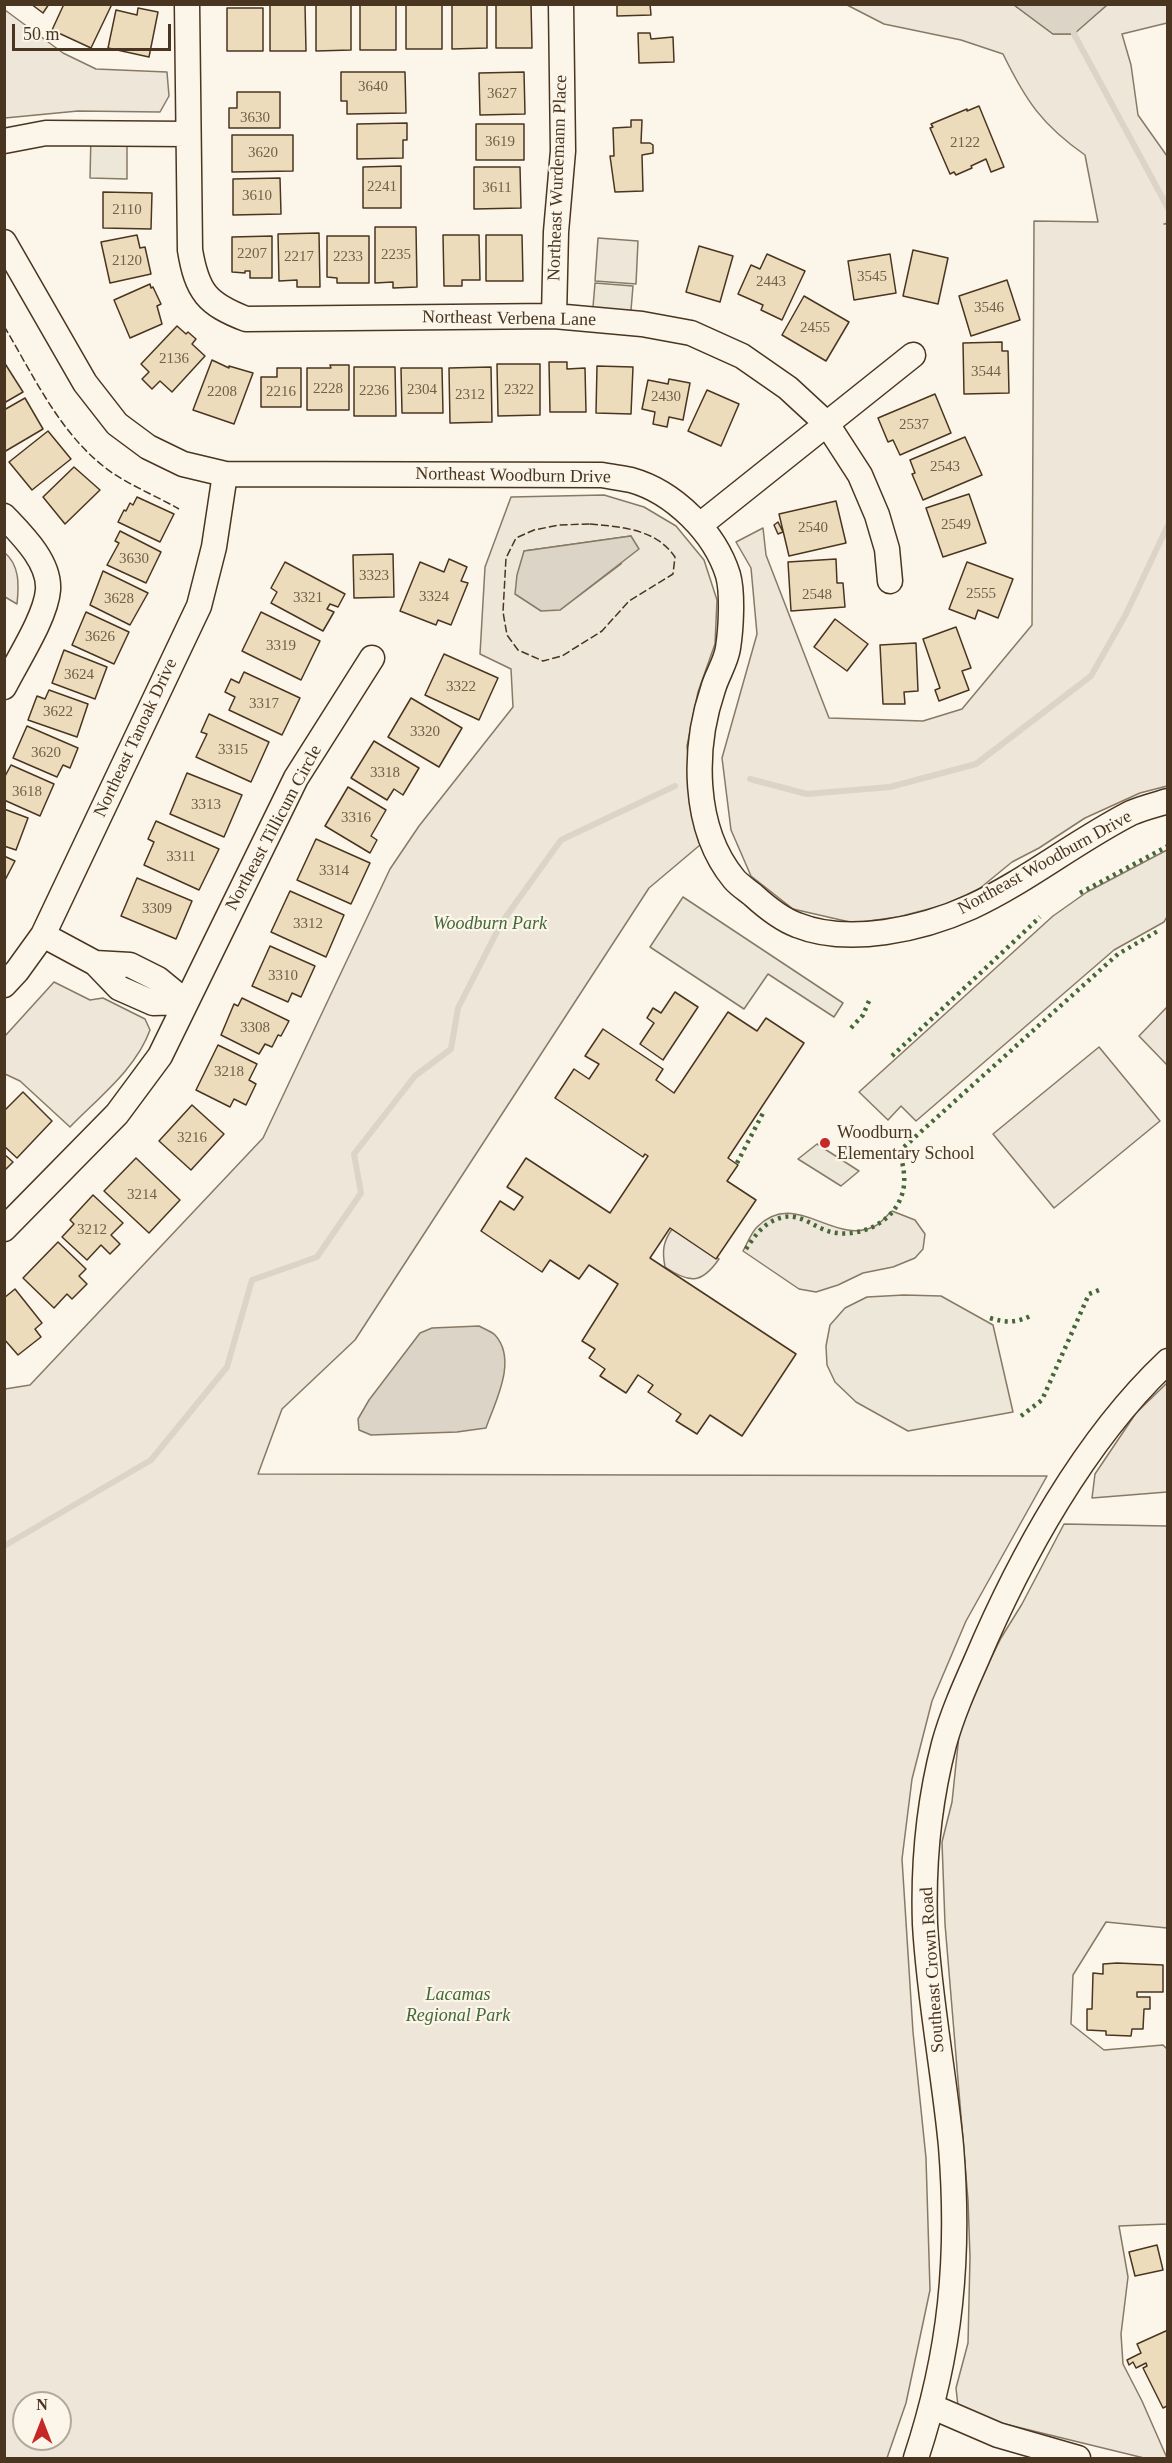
<!DOCTYPE html>
<html>
<head>
<meta charset="utf-8">
<style>
	body { margin:0 }
	#map { position:relative; width:1172px; height:2463px; overflow:hidden; background:#fbf6e9; font-family:"Times New Roman",serif }
	canvas { display:block }
	.frame { position:absolute; inset:0; border:6px solid #4a3520; pointer-events:none }
	.north { position:absolute; left:12px; top:2391px; width:60px; height:60px; box-sizing:border-box; background:#fbf6e9; border:2px solid #b4a999; border-radius:50%; rotate:0deg; font-size:16px; font-weight:700; line-height:24px; text-align:center; color:#4a3520 }
	.north::after { content:''; display:block; margin:auto; width:21px; height:27px; background:#c62828; clip-path:polygon(50% 0,100% 100%,50% 72%,0 100%) }
	.scale { position:absolute; left:12px; top:24px; width:159px; height:27px; box-sizing:border-box; border:3px solid #4a3520; border-top:0; padding-left:8px; font-size:18px; line-height:21px; white-space:nowrap; color:#4a3520; -webkit-text-stroke:4px #fbf6e9; paint-order:stroke }
</style>
</head>
<body>
<div id="map">
<canvas width="1172" height="2463"></canvas>
<div class="frame"></div>
<div class="north">N</div>
<div class="scale">50 m</div>
</div>
<script>
const g = document.querySelector('canvas').getContext('2d');
g.lineJoin = 'round';
function fill(path, color) { g.fillStyle = color; g.fill(path, 'evenodd'); }
function trace(path, color, width, dash) { g.strokeStyle = color; g.lineWidth = width; g.lineCap = dash ? 'butt' : 'round'; g.setLineDash(dash || []); g.stroke(path); }
function write(font, color, halo, rows, align = 'center') {
  g.font = font + ' "Times New Roman",serif'; g.lineWidth = 4.5; g.setLineDash([]); g.textBaseline = 'middle'; g.strokeStyle = halo; g.fillStyle = color; for (const [text, x, y, turn = 0] of rows) {
    g.save(); g.translate(x, y); g.rotate((+turn || 0) * Math.PI / 180); g.textAlign = isNaN(turn) ? turn : align; if (halo) g.strokeText(text, 0, 0); g.fillText(text, 0, 0); g.restore();
  }
}
const green = new Path2D(`
	M847,5H1014L1053,34H1073L1107,5H1167V23L1122,34L1131,65L1138,115L1167,156L1168,223L1164,224H1168L1167,786L1140,793L1085,818L1039,848L1012,862L979,889L944,905L898,917L854,923L793,909L751,876L731,830L722,758L757,634L751,568L736,542L763,528L766,555L829,718L923,721L962,709L1032,625L1034,221L1098,222L1085,155C1042,125 1026,101 1003,54L961,40L884,24Z
	M5,10L63,53L96,69L167,72L169,96L160,112L78,111L5,118Z
	M598,238L638,241L636,284L595,281Z
	M604,495L644,507L676,526L704,560L717,600L715,644L698,692L687,746L700,845L649,888L355,1340L282,1409L258,1474L1047,1476L966,1621L932,1701L912,1779L902,1859L913,2032L926,2158L930,2290L906,2403L887,2458H5V1389L30,1385L263,1138L390,869L419,826L513,707L511,669L480,654L485,567L511,497ZM631,536L621,564L560,610L524,551ZM24,2403H60V2439H24Z
	M4,552C20,565 19,585 17,604L5,597Z
	M54,982L90,1000L103,998L145,1019L150,1030C136,1069 98,1098 70,1127L20,1081L5,1074V1036Z
	M1167,1007V1065L1139,1036Z
	M1099,1047L1160,1121L1054,1208L993,1134Z
	M892,1211L915,1220L925,1234L923,1249L915,1258L893,1267L863,1273L838,1285L816,1292L799,1289L743,1251C747,1244 751,1233 757,1227C796,1188 834,1247 875,1226C881,1223 887,1215 892,1211Z
	M672,1229L719,1259C701,1285 689,1283 665,1267C662,1251 663,1242 672,1229Z
	M1167,1383V1492L1092,1498L1095,1474L1136,1413Z
	M1064,1524L1167,1526V1928L1106,1922L1073,1975L1071,2024L1104,2050L1163,2045L1167,2049V2224L1119,2226L1128,2277L1121,2334L1123,2364L1142,2401L1167,2458H1144L976,2417L958,2406L956,2388L968,2343L970,2257L968,2200L945,1924L942,1842L952,1802L959,1735L977,1687L1001,1638L1022,1604Z`);
const parking = new Path2D(`
	M91,134H127V179L90,178Z
	M595,283L633,286L630,322L592,319Z
	M1167,850L1168,915L1164,922L1114,950L916,1121L901,1106L888,1120L859,1092L1053,916L1087,892Z
	M683,897L843,1003L834,1017L768,974L744,1009L650,947Z
	M817,1144L859,1171L841,1186L798,1159Z
	M904,1295L941,1296L993,1325L1013,1412L908,1431L856,1402L835,1382L827,1365L826,1346L830,1325L845,1308L867,1297Z`);
const water = new Path2D(`
	M1014,5H1107L1074,34H1053Z
	M631,536L639,549L560,610L541,611L515,594L517,575L524,551Z
	M479,1326C484,1329 491,1331 495,1335C518,1360 495,1402 486,1428L457,1432L371,1435L359,1430L358,1419L369,1400L420,1333L432,1328Z`);
const stream = new Path2D(`
	M1073,29L1074,34L1168,208
	M750,779L807,794L890,787L976,764L1091,676L1126,614L1168,525
	M4,1546L151,1460L227,1367L252,1280L317,1257L361,1193L354,1154L415,1076L451,1049L458,1008L502,922L561,840L675,786`);
const building = new Path2D(`
	M31,4H49L43,13Z
	M64,4H112L91,48L52,30Z
	M305,4L306,51H270V5Z
	M316,4H351V50L316,51Z
	M360,4H396V50H360Z
	M452,4H487V48L452,49Z
	M496,4H531L532,48H496Z
	M617,4H650L651,15L617,16Z
	M406,5H442V49H406Z
	M138,8L158,12L149,57L108,48L116,10L137,15Z
	M227,8H263V51H227Z
	M638,33H650L651,39L673,37L674,62L639,63Z
	M341,72H405L406,113L347,114V101H341Z
	M524,72L525,114L480,115L479,73Z
	M237,92H280V128H229V108H237Z
	M979,106L1004,167L991,172L986,159L971,166L972,168L956,175L954,172L950,174L930,128L933,127L931,124L967,109V111Z
	M631,120H642L641,143H650L653,145V153L642,155L643,191L615,192L610,156H614L613,128L631,127Z
	M407,123V140H403V158L357,159V124Z
	M476,124H524V160H476Z
	M232,135H293V171L232,172Z
	M401,166V208H363V167Z
	M474,167H520L521,208L474,209Z
	M280,178L281,214L233,215V179Z
	M103,192L152,193L151,229L103,228Z
	M375,227H416L417,287L393,288V282L375,283Z
	M319,233L320,287H297V280L279,281L278,234Z
	M137,235L140,248L145,247L151,274L110,283L101,242Z
	M443,235H479L480,280H462V286H444Z
	M486,235H522L523,281H486Z
	M272,236V278H250V271H245V273L232,272V237Z
	M327,236H369V283H337V278L327,277Z
	M699,246L733,256L720,302L686,292Z
	M913,250L948,258L938,304L903,296Z
	M767,254L805,271L782,320L761,310L763,305L738,294L751,265L760,269Z
	M890,254L896,293L854,300L848,261Z
	M1007,280L1020,320L971,336L959,296Z
	M150,284L151,288L153,287L161,304L157,306L162,324L130,338L114,300Z
	M804,296L849,322L826,361L782,335Z
	M177,326L186,334L188,332L196,339L192,344L205,356L172,392L160,381L152,389L142,379L149,372L141,364Z
	M1002,342V351H1008L1009,393L964,394L963,343Z
	M212,360L229,368V366L253,373L234,424L193,410Z
	M4,362L23,392L4,403Z
	M549,362H567V369L585,368L586,412H550Z
	M497,364H540V415L498,416Z
	M330,365H349V410H307V368H331Z
	M597,366L633,367L631,414L596,413Z
	M354,367H395L396,416H354Z
	M491,367L492,422L450,423L449,368Z
	M277,368H301V407H261V377H277Z
	M401,368H442L443,413H402Z
	M669,379L690,383L683,420L669,417L667,427L653,424L655,412L642,409L648,380L668,384Z
	M707,390L739,404L721,446L688,431Z
	M935,394L951,433L900,455L893,440L888,442L878,418Z
	M25,398L43,429L4,452V410Z
	M48,431L71,459L32,490L9,462Z
	M965,437L982,475L923,500L912,474L915,473L910,460Z
	M74,467L100,490L65,524L43,497Z
	M969,494L986,543L943,557L926,508Z
	M137,497L174,514L160,542L118,522L124,510L126,511L130,503L133,505Z
	M836,501L846,543L789,556L779,514Z
	M778,522L783,532L778,534L774,525Z
	M120,531L161,552L146,583L107,565L119,543L115,541Z
	M393,554L394,597L354,598L353,555Z
	M449,559L467,567L461,581L468,583L451,625L438,620L436,625L400,611L420,562L444,572Z
	M836,559L837,583H843L845,607L791,611L788,562Z
	M285,562L345,594L338,607L330,604L327,609L334,612L323,631L271,603L277,592L271,588Z
	M967,562L1013,579L998,618L978,610L975,619L949,609Z
	M103,571L148,593L130,625L90,605Z
	M86,612L129,632L114,664L72,645Z
	M261,612L320,641L301,680L242,651Z
	M835,619L868,644L847,671L814,647Z
	M956,627L971,668L962,671L969,690L939,701L935,690L940,688L923,639Z
	M916,643L918,691L904,692L905,704H883L880,645Z
	M64,650L107,667L95,699L52,683Z
	M444,654L498,678L479,720L425,695Z
	M244,672L300,698L282,735L229,710L235,697L225,692L231,679L239,683Z
	M49,690L88,704L77,737L28,720L37,696L45,699Z
	M411,698L462,728L439,767L388,737Z
	M209,714L269,742L251,782L196,757L207,734L201,732Z
	M27,726L78,748L70,768L63,765L57,777L13,758Z
	M374,741L419,768L403,795L394,789L387,800L351,778Z
	M11,765L54,784L40,816L4,800V778Z
	M187,773L242,795L224,837L170,814Z
	M348,787L386,810L371,836L377,840L370,853L325,826Z
	M4,809L28,818L16,850L4,846Z
	M156,821L219,849L199,890L144,865L154,842L148,839Z
	M316,839L370,863L351,904L297,880Z
	M4,856L15,861L4,882Z
	M137,878L192,901L176,939L121,916Z
	M290,891L344,915L326,957L271,932Z
	M270,946L315,966L301,997L292,993L288,1002L252,986Z
	M675,992L698,1007L663,1060L640,1044L654,1023L647,1018L653,1008L661,1013Z
	M242,998L289,1021L281,1036L278,1035L272,1047L265,1044L259,1054L221,1035L234,1004L238,1006Z
	M728,1012L757,1031L766,1018L804,1043L728,1158L738,1165L727,1181L756,1200L716,1259L670,1228L650,1258L796,1354L742,1436L710,1415L697,1434L676,1421L681,1414L648,1392L653,1385L638,1375L626,1393L600,1376L605,1369L589,1358L595,1349L582,1341L618,1284L589,1265L579,1279L550,1260L542,1272L481,1231L500,1201L514,1210L523,1197L507,1187L526,1158L610,1213L648,1156L645,1154L643,1157L555,1098L574,1069L589,1079L599,1064L585,1056L603,1029L663,1069L656,1080L674,1093Z
	M218,1045L257,1064L249,1080L256,1084L246,1105L234,1099L230,1107L196,1090Z
	M23,1092L52,1121L17,1158L4,1146V1111Z
	M192,1105L224,1134L191,1170L159,1141Z
	M4,1154L13,1162L4,1171Z
	M136,1158L180,1200L149,1233L104,1191Z
	M93,1195L123,1223L111,1235L120,1244L110,1254L101,1245L87,1260L62,1237L74,1224L70,1220Z
	M58,1242L86,1269L79,1276L87,1284L72,1299L67,1294L54,1308L23,1278Z
	M15,1289L42,1323L35,1329L41,1337L18,1355L4,1339V1298Z
	M1117,1963L1163,1965V1992H1137V1997H1150V2009H1144L1143,2029H1132L1131,2036L1106,2035V2031L1087,2030V2009H1092L1093,1973L1103,1974V1964Z
	M1157,2245L1163,2270L1135,2276L1129,2252Z
	M1168,2330V2409L1167,2406L1163,2408L1143,2368L1147,2366L1146,2363L1136,2368L1133,2362L1129,2365L1127,2360L1141,2353L1137,2344Z`);
const minor = new Path2D(`
	M187,4L190,250C197,292 207,304 246,319L554,316L642,324L691,333L742,356L788,388L827,424L860,475L877,515L887,549L890,581
	M4,141L46,133L188,134
	M4,242L85,383L117,424L148,447L183,464L225,474L602,475C612,477 622,478 631,480C674,492 715,533 728,575C733,593 731,629 728,648C726,662 717,675 713,689C693,748 692,828 734,879C739,885 747,890 753,895C765,906 781,919 797,925C849,946 922,929 971,907C1027,881 1076,841 1131,813C1142,808 1155,805 1168,801
	M554,316L556,232L563,151L561,4
	M4,516C22,535 50,562 48,590C46,617 17,661 4,687
	M700,525L913,355
	M43,935L95,963L119,988L153,1003L186,1002
	M95,963L130,965L158,979L186,1002
	M4,985L17,971L43,935L199,606L214,547L225,474
	M4,1229L117,1114L160,1056L296,778L372,658
	M933,2407L998,2435L1078,2458
	M916,2458C951,2352 960,2257 951,2146C944,2072 929,1998 925,1924C923,1864 929,1802 944,1744C952,1715 964,1688 976,1661C1020,1557 1085,1439 1168,1361`);
const hedge = new Path2D(`
	M1080,893L1168,846
	M851,1028L863,1015L869,1001
	M892,1056L1040,917
	M904,1147L1118,954L1158,931
	M737,1163L763,1113
	M746,1249C756,1234 765,1221 784,1217C802,1214 815,1228 831,1232C862,1239 900,1220 904,1185C905,1174 903,1165 900,1154
	M990,1318C1006,1323 1017,1323 1032,1315
	M1021,1416L1042,1400L1089,1294L1099,1290`);
const fence = new Path2D(`
	M4,326C35,378 62,439 114,474C134,487 158,497 179,509
	M590,524C622,527 656,529 675,557L673,574L629,601L602,631L562,656L543,661L518,650L507,635L503,612L506,558L516,538L534,530L559,525Z`);
const markers = [
	[825,1143,6,"#c62828"]
];
const numberNames = [
	["3640",373,87],
	["3627",502,94],
	["3630",255,118],
	["3619",500,142],
	["2122",965,143],
	["3620",263,153],
	["2241",382,187],
	["3611",497,188],
	["3610",257,196],
	["2110",127,210],
	["2207",252,254],
	["2235",396,255],
	["2217",299,257],
	["2233",348,257],
	["2120",127,261],
	["3545",872,277],
	["2443",771,282],
	["3546",989,308],
	["2455",815,328],
	["2136",174,359],
	["3544",986,372],
	["2228",328,389],
	["2304",422,390],
	["2322",519,390],
	["2236",374,391],
	["2208",222,392],
	["2216",281,392],
	["2312",470,395],
	["2430",666,397],
	["2537",914,425],
	["2543",945,467],
	["2549",956,525],
	["2540",813,528],
	["3630",134,559],
	["3323",374,576],
	["2555",981,594],
	["2548",817,595],
	["3324",434,597],
	["3321",308,598],
	["3628",119,599],
	["3626",100,637],
	["3319",281,646],
	["3624",79,675],
	["3322",461,687],
	["3317",264,704],
	["3622",58,712],
	["3320",425,732],
	["3315",233,750],
	["3620",46,753],
	["3318",385,773],
	["3618",27,792],
	["3313",206,805],
	["3316",356,818],
	["3311",181,857],
	["3314",334,871],
	["3309",157,909],
	["3312",308,924],
	["3310",283,976],
	["3308",255,1028],
	["3218",229,1072],
	["3216",192,1138],
	["3214",142,1195],
	["3212",92,1230]
];
const streetNames = [
	["Northeast Wurdemann Place",558,178,-88],
	["Northeast Verbena Lane",509,319,1],
	["Northeast Woodburn Drive",513,476,1],
	["Northeast Tanoak Drive",136,738,-65],
	["Northeast Tillicum Circle",274,828,-62],
	["Northeast Woodburn Drive",1045,863,-29],
	["Southeast Crown Road",933,1970,-94]
];
const parkNames = [
	["Woodburn Park",490,924],
	["Lacamas",458,1995],
	["Regional Park",458,2016]
];
const poiNames = [
	["Woodburn",837,1133],
	["Elementary School",837,1154]
];
fill(green, '#ede6d9');
trace(green, '#887966', 1.5);
fill(parking, '#ede7d9');
trace(parking, '#887966', 1.5);
fill(water, '#dcd4c6');
trace(water, '#887966', 1.5);
trace(stream, '#dcd4c6', 6);
fill(building, '#ecdcbc');
trace(building, '#4a3520', 1.5);
trace(minor, '#4a3520', 27);
trace(minor, '#fbf6e9', 24);
trace(hedge, '#436837', 4.5, [3, 4.5]);
trace(fence, '#4a3520', 1.5, [8, 3]);
for (const [x, y, r, color] of markers) { const dot = new Path2D(); dot.arc(x, y, r, 0, 2 * Math.PI); g.fillStyle = color; g.fill(dot); trace(dot, '#fbf6e9', 2); }
write('15px', '#725f47', null, numberNames);
write('18px', '#4a3520', '#fbf6e9', streetNames);
write('italic 18px', '#436837', '#fbf6e9', parkNames);
write('18px', '#4a3520', '#fbf6e9', poiNames, 'left');
</script>
</body>
</html>
